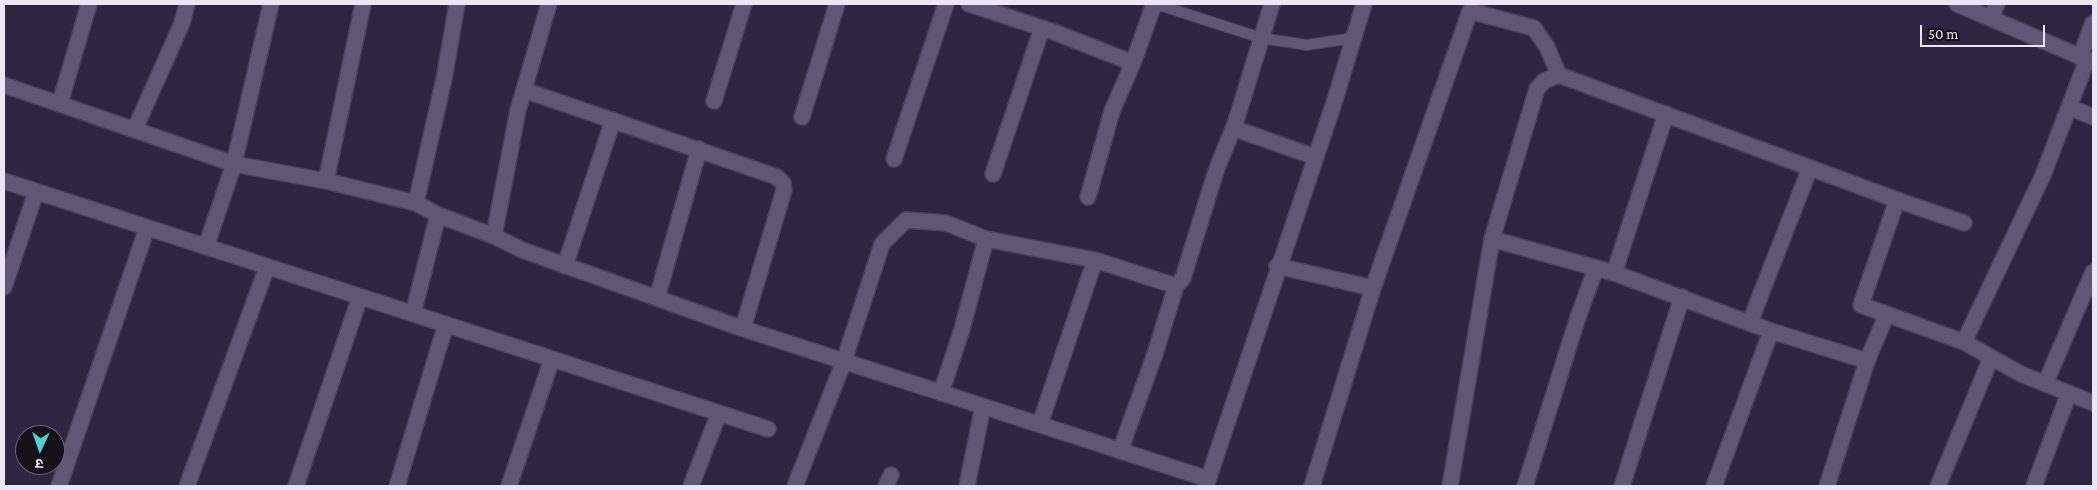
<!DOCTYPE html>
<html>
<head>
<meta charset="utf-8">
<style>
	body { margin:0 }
	#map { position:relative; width:2097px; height:490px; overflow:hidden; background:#2d2640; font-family:"Crimson Pro","Noto Sans Devanagari",serif }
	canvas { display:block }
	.frame { position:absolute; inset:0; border:5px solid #e9e6f7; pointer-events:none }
	.north { position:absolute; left:15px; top:425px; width:50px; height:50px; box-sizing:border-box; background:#14111d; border:1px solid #696674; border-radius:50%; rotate:183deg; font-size:14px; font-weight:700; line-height:20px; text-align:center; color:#e9e6f7 }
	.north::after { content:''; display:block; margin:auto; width:18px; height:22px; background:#55cec5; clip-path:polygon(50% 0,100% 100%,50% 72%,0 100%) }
	.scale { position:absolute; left:1920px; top:25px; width:125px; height:22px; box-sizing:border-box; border:2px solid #e9e6f7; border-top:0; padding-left:6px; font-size:15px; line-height:18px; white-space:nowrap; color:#e9e6f7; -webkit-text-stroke:4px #14111d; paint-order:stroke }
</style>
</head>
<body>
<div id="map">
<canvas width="2097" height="490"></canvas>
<div class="frame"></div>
<div class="north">उ</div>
<div class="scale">50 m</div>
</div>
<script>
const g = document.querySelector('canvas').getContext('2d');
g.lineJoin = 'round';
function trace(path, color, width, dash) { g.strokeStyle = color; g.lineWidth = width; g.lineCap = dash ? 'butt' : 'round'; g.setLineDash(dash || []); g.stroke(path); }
const service = new Path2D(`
	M1156,4L1261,38L1307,45L1354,38`);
const minor = new Path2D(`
	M969,4L1054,32L1133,63
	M1957,4L2093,62
	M1991,18L1997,4
	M2080,57L2093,23
	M4,85L234,164L326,181L416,203L438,215L494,236L522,250L738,327L1208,479
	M524,90L777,177L783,183L784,190L743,328
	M714,101L744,4
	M60,103L89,4
	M2069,107L2093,117
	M802,117L837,4
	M1233,128L1315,157
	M135,129L182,23L187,4
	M894,159L946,4
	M993,174L1042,28
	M4,181L768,429
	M326,181L363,4
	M1088,197L1112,111L1133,63L1154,4
	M1897,200L1964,223
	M416,203L444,79L457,4
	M494,236L518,110L549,4
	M986,239L1095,260L1040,424
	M1492,239L1537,89L1544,81L1559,75
	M206,247L234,164L271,4
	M1095,260L1176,286L1155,354L1120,451
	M565,266L613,120
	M1277,266L1373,288
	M1614,273L1666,114
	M1176,286L1183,278L1216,171L1236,121L1272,4
	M4,287L36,192
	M657,298L699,149
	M413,314L438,215
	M1750,322L1810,168
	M1964,342L2021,374L2093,403
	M2045,384L2093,272
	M59,486L147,228
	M187,486L267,267
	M296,486L360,297
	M397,486L446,324
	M509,486L552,359
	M691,486L719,413
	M795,486L844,361L882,244L906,220L946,223L986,239L962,329L941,393
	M886,486L891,475
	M967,486L983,406
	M1206,486L1333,106L1364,4
	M1312,486L1373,288L1470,11L1534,28L1547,47L1559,75L1897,200L1861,305L1964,342L2043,175L2087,60
	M1450,486L1492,239L1614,273L1771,331L1867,361L1887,314
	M1525,486L1578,317L1596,268
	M1622,486L1682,297
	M1714,486L1771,331
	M1827,486L1867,361
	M1938,486L1991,358
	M2034,486L2069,393`);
trace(service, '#484258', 12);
trace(minor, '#484258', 18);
trace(service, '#5f5875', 10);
trace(minor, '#5f5875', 15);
</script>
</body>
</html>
